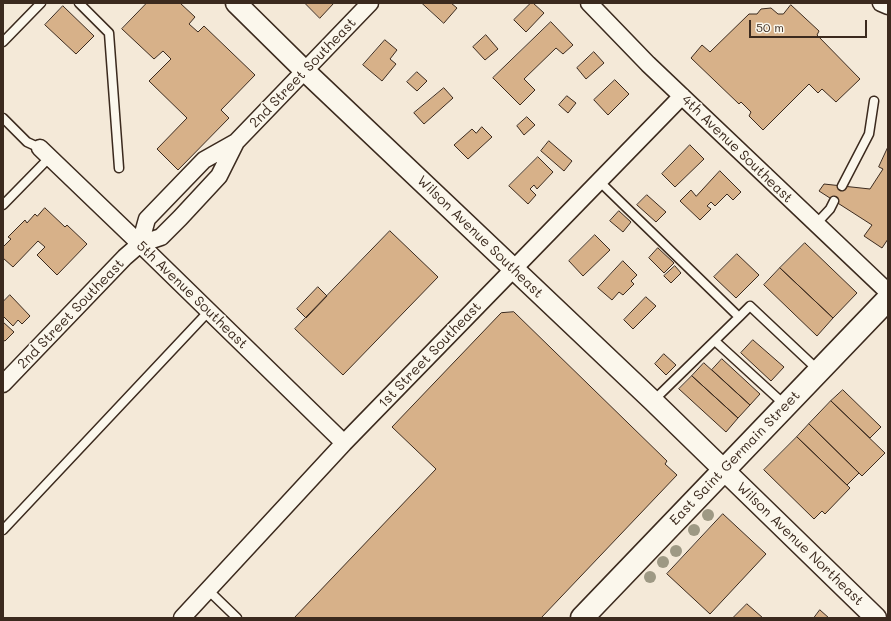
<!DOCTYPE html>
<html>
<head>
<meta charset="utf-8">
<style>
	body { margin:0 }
	#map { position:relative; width:891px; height:621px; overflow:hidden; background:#f4e9d8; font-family:Mali,sans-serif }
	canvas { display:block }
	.frame { position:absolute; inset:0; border:4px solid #3b2a1e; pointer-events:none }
	.scale { position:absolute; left:749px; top:20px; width:118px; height:18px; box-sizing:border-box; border:2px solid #3b2a1e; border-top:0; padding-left:5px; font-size:12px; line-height:14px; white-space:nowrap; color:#3b2a1e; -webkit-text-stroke:3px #fbf7ec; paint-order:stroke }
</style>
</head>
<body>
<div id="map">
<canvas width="891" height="621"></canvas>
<div class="frame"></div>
<div class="scale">50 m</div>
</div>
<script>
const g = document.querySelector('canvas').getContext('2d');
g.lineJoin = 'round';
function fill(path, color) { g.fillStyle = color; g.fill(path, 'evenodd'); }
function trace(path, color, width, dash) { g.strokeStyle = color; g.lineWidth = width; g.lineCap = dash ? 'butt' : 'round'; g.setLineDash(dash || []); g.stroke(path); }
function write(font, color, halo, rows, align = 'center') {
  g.font = font + ' Mali,sans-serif'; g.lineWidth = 3.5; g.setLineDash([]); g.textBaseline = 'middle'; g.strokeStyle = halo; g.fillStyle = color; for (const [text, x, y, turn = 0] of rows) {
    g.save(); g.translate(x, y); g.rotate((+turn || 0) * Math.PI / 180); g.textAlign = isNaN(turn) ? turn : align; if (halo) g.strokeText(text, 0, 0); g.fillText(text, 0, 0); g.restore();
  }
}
const building = new Path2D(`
	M147,3H180L195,17L189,24L198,32L204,26L255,75L221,110L229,118L178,170L157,149L187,118L149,81L171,59L163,51L154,59L122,29Z
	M305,3H334L320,18Z
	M422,3H451L457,8L444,23Z
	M531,3H533L544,13L526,32L514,20Z
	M791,5L819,31L817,35L860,79L836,102L822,89L818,93L809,84L763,130L749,116L751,112L741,102L739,104L691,58L702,45L710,52L749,14H757L761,9L771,8L778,14H783Z
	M63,6L94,36L76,54L45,25Z
	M551,22L573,45L563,54L556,48L524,79L535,90L520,105L493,78Z
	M486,35L498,49L485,60L473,47Z
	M385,40L397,50L390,59L396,64L382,81L363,65Z
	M594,52L604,63L586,79L577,68Z
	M417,72L427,81L417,91L407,82Z
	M615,80L629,94L608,115L594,100Z
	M444,88L453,98L424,124L414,113Z
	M567,96L576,103L568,113L559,105Z
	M527,117L535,125L524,135L517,126Z
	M482,127L492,137L468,159L454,145L472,129L476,133Z
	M549,141L572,161L564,171L541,151Z
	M690,145L704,159L675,187L662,174Z
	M888,147V239L882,248L864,236L872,225L819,191L824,184L870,189L883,169L879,167Z
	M538,157L553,172L537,189L534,185L530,189L536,195L528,204L509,186Z
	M720,171L741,192L733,200L727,194L715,206L711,202L707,206L711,209L700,220L680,201L691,190L696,196Z
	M647,195L666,212L656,222L637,205Z
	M45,208L65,227L67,225L87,244L57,275L37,255L45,247L38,241L13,267L3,258V247L11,239L8,237L25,220L27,223L35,214L37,216Z
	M619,211L631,222L623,232L610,221Z
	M390,231L438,277L343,375L295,329Z
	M595,235L610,250L583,276L569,261Z
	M805,243L857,293L833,318L780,268Z
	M658,248L674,263L664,273L649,258Z
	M737,254L759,275L736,298L714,277Z
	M623,261L637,275L631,281L634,284L623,295L619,292L612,300L598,288Z
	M675,266L681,273L671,283L664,276Z
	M780,268L833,318L817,336L764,285Z
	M318,287L327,296L306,318L297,309Z
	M10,295L30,316L22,324L18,320L13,326L3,316V302Z
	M646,297L656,306L633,329L624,320Z
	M514,312L667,461L665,464L677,475L541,618H294L436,469L392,427L501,313Z
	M3,322L14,332L5,341L3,340Z
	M753,340L784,367L771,381L741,353Z
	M664,354L676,365L666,375L655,364Z
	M722,359L760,394L750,405L712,370Z
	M704,363L750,405L738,418L692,376Z
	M692,376L738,418L726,432L679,389Z
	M843,390L881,427L870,438L831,401Z
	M831,401L885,453L862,476L809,424Z
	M809,424L859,473L847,485L797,437Z
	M797,437L850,488L825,514L822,511L814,519L764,470Z
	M723,514L766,554L710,614L667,574Z
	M747,604L763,618H733Z
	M820,610L829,618H814Z`);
const service = new Path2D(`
	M79,3L109,33L119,168
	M3,42L41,3
	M3,118L27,142L40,148
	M599,181L739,317L750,306L818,370
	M842,186L869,134L874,101
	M3,205L49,158
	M816,224L830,209L834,201
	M715,341L785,405
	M653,401L739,317
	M3,530L209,311
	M208,590L237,618`);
const minor = new Path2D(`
	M589,3L648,64L888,292
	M881,3L888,6
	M40,148L140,244L344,443
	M140,244L147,219L204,160L236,142L370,3
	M3,384L125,257L140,244L161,237L180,218L219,176L236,142
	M182,618L344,443L682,96`);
const tertiary = new Path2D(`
	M236,3L305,71L653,401L876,618`);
const secondary = new Path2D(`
	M582,618L888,299`);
const trees = [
	[708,515],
	[694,530],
	[676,551],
	[663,562],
	[650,577]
];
const streetNames = [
	["2nd Street Southeast",303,73,-46],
	["4th Avenue Southeast",737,149,44],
	["Wilson Avenue Southeast",480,237,44],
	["5th Avenue Southeast",192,295,44],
	["2nd Street Southeast",71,314,-46],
	["1st Street Southeast",430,355,-46],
	["East Saint Germain Street",735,458,-46],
	["Wilson Avenue Northeast",800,544,44]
];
fill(building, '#d7b189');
trace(building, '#3b2a1e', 1);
trace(service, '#3b2a1e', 11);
trace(minor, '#3b2a1e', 19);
trace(tertiary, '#3b2a1e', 23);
trace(secondary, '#3b2a1e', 25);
trace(service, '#fbf7ec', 8);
trace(minor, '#fbf7ec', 16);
trace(tertiary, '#fbf7ec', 20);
trace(secondary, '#fbf7ec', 22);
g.fillStyle = '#9e9984';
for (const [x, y] of trees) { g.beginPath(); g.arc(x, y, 6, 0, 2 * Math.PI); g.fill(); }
write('14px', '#3b2a1e', '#fbf7ec', streetNames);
</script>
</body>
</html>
